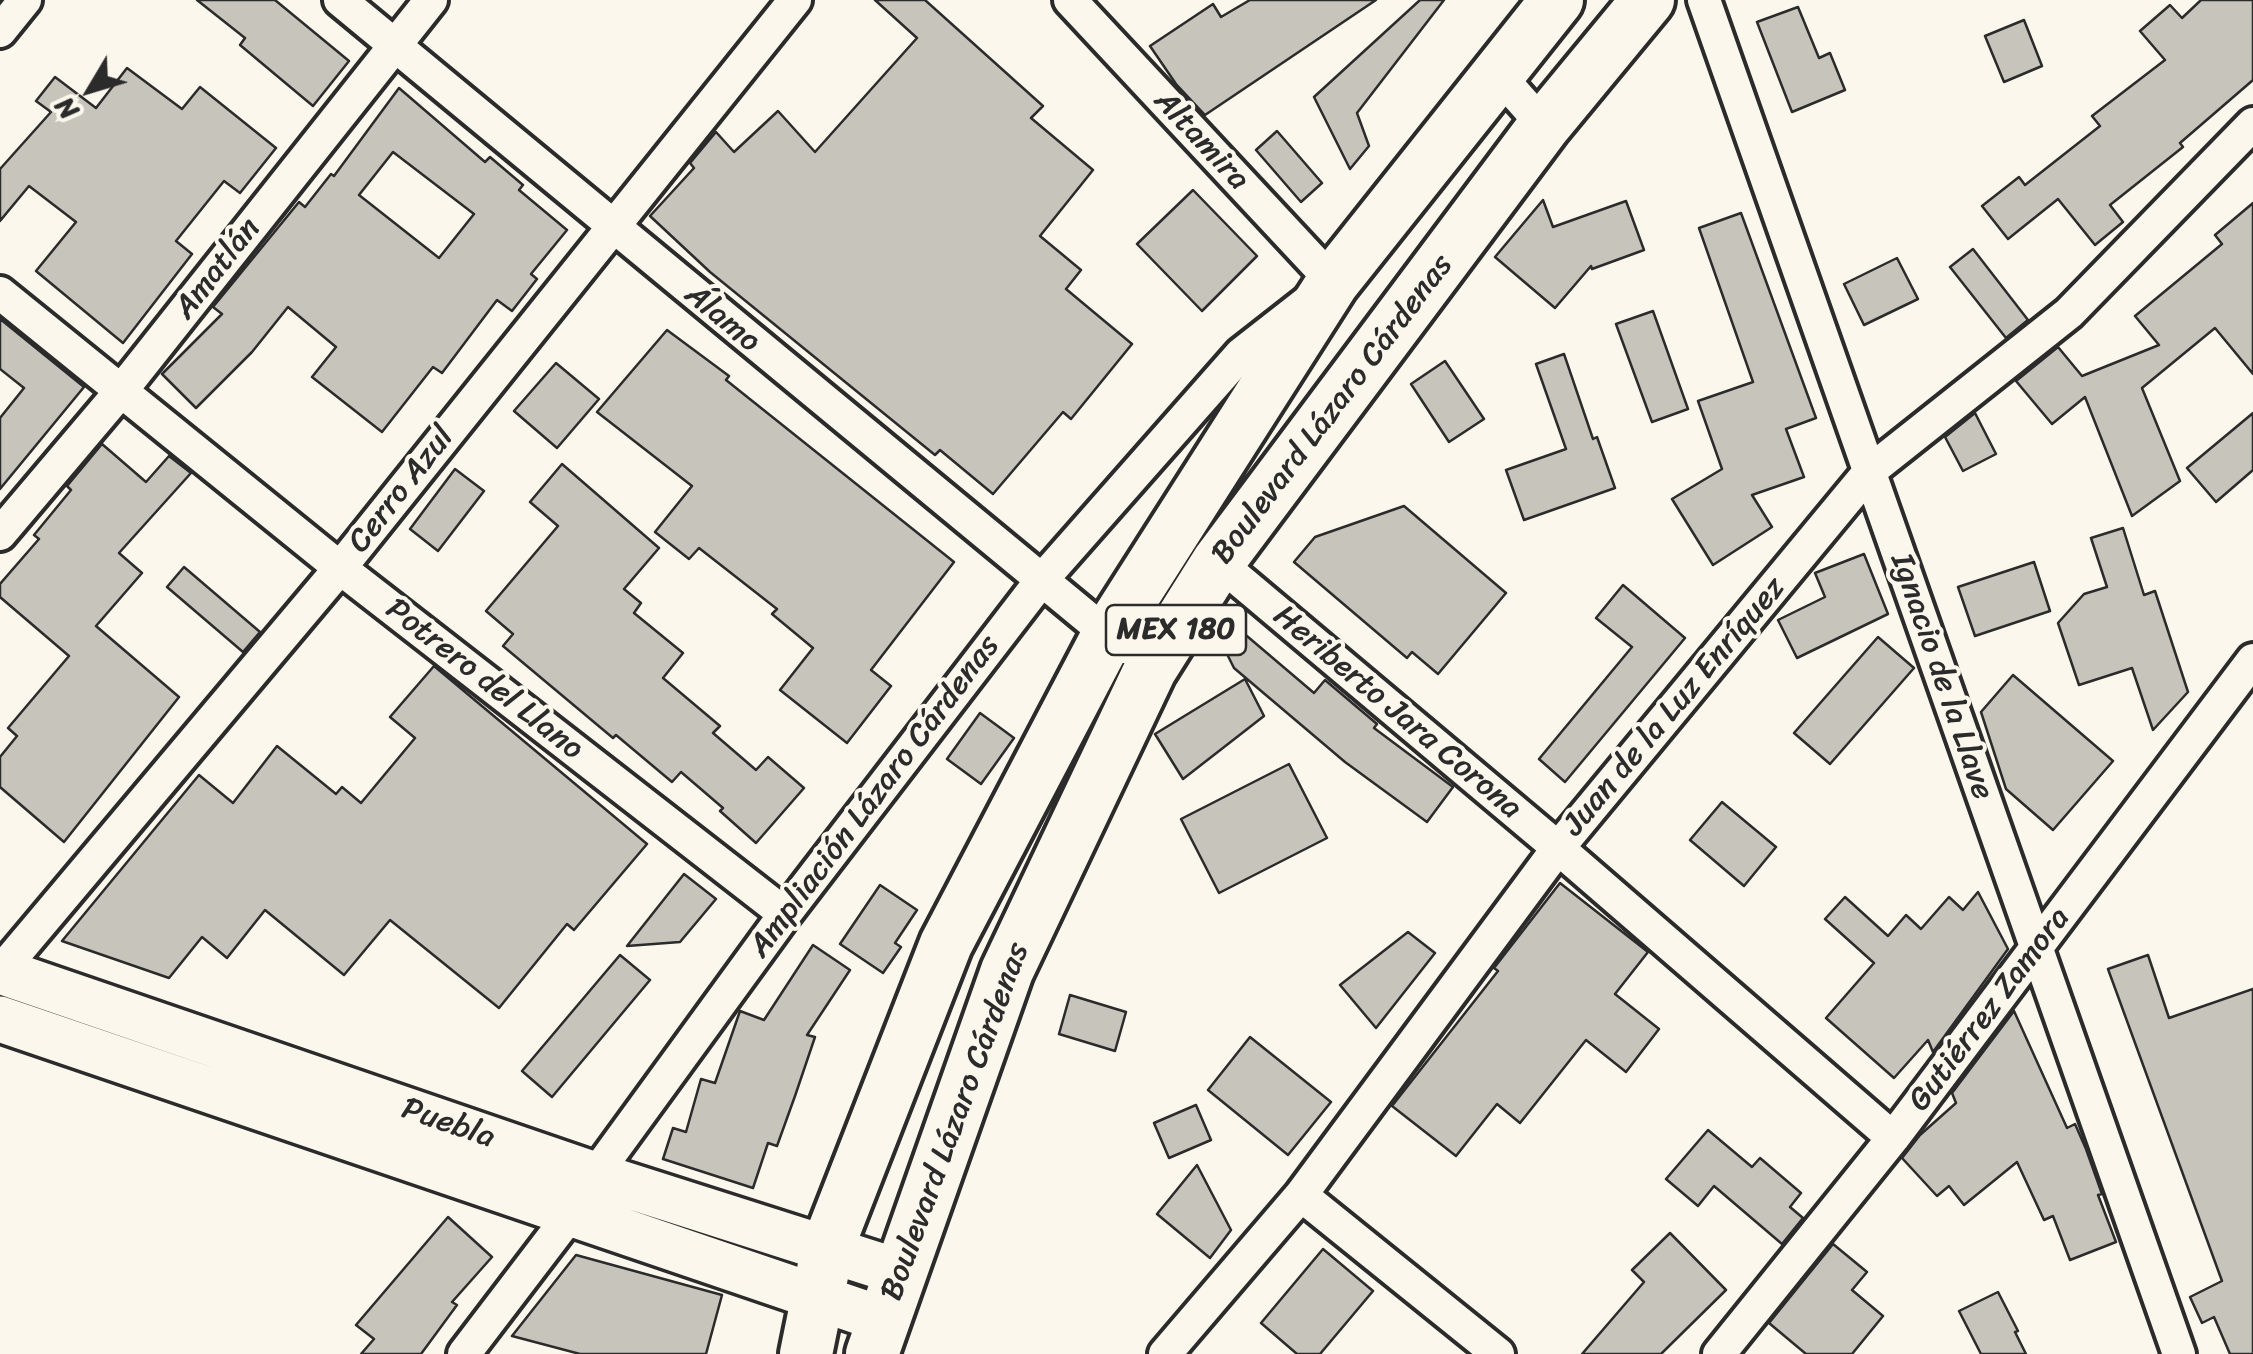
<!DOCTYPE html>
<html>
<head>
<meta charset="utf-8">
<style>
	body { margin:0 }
	#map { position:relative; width:2253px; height:1354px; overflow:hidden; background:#fbf7ec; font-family:Sriracha,sans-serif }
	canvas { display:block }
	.north { position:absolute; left:40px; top:40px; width:100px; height:100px; -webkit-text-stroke:8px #fbf7ec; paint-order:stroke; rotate:232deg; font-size:28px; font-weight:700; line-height:40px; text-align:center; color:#2b2b2b }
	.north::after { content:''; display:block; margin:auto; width:35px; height:45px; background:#2b2b2b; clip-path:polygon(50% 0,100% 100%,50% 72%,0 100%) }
</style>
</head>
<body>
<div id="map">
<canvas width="2253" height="1354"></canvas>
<div class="north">N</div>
</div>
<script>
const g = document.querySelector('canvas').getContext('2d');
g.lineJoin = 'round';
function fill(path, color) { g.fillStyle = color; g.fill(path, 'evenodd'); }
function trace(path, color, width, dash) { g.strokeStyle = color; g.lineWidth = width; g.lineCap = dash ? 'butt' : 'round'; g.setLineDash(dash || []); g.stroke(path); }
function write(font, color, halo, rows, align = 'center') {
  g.font = font + ' Sriracha,sans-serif'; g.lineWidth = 8; g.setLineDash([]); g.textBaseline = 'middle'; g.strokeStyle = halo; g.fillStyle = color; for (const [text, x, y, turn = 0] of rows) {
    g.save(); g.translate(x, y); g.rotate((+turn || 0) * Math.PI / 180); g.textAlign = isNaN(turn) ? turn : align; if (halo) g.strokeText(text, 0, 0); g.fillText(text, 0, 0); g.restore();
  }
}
const building = new Path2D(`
	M197,0H275L349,61L313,106L240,45L245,38Z
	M875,0H925L1043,106L1031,118L1093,170L1040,236L1081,270L1066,289L1132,344L1071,419L1063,412L993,494L940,450L935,455L710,272L650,216L694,168L690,163L716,132L734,152L778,111L815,152L917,38Z
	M1250,0H1376L1205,115L1176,84L1150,46L1213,4L1221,17Z
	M1420,0H1444L1357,113L1369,146L1350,169L1314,97Z
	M2201,0H2253V80L2180,143L2183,147L2110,205L2123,222L2095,245L2058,199L2008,239L1982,206L2019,177L2025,185L2100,126L2092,116L2165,60L2140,31L2170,5L2182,18Z
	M1798,7L1819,58L1830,53L1845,90L1792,112L1757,22Z
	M2024,20L2042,66L2004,82L1985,36Z
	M127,68L182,109L200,87L276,148L240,193L224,181L176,241L192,254L123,343L36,271L76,222L29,186L0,221V169L51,112L36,101L55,77L96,108Z
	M399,88L485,162L490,157L523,185L519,190L567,230L531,274L537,279L512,311L497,300L442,373L433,367L382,432L312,377L336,347L288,307L252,352L196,408L162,374L222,314L213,307L299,202L305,207L331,174L334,176ZM393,152L474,214L439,258L359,195Z
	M1277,131L1322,183L1301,202L1256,150Z
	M1193,190L1257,256L1202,311L1137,244Z
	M1543,200L1553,227L1626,201L1644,250L1592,269L1591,266L1555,308L1495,257Z
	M2253,203V374L2215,328L2142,388L2180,481L2132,516L2085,397L2052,424L2016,381L2058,347L2082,376L2159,345L2135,316L2222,244L2215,235Z
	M1741,213L1816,418L1786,429L1804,477L1752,495L1772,527L1713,565L1672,499L1722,469L1698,401L1753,382L1699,228Z
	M1973,249L2028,320L2006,338L1950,267Z
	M1897,258L1918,299L1864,325L1844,284Z
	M1653,311L1688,409L1652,422L1616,324Z
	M0,319L84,387L0,489V418L24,388L0,369Z
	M667,330L729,376L726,380L954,562L871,670L891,686L847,743L780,690L813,648L772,614L777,609L699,548L689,559L655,532L692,486L597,412Z
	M1564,354L1593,439L1597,437L1615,488L1524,520L1506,470L1566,449L1536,364Z
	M1445,361L1484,419L1449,442L1411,384Z
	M556,363L599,399L557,448L514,411Z
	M1975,413L1996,454L1963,471L1945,437Z
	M2253,413V470L2216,502L2187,468Z
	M102,444L146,482L169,456L191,473L119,553L142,573L96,626L179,697L64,842L0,787V757L17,736L8,728L69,656L0,597V584L39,539L34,535L71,490L67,486Z
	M562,464L659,548L624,589L641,603L634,613L683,653L663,678L720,726L713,733L756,770L768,757L804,788L756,843L720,811L723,808L681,772L672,782L616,735L613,738L503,646L513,634L486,611L558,526L530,502Z
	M455,469L484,491L438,551L410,529Z
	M1404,506L1506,593L1438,674L1412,652L1407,658L1294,562L1315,537Z
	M2123,528L2144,595L2155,591L2188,692L2153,730L2132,668L2079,685L2058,623L2084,594L2107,587L2091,538Z
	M1864,554L1888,614L1797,658L1778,620L1825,597L1815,573Z
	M2034,562L2050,611L1975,636L1958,587Z
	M184,567L260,632L243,652L167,587Z
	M1623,585L1685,638L1565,782L1539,759L1632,647L1596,618Z
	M1221,614L1314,693L1325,680L1377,724L1374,728L1453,787L1427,822L1345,762L1234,668L1213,626Z
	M1878,637L1914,668L1830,764L1794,733Z
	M434,666L647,844L574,930L567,924L499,1008L390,920L344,975L265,910L227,958L202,937L169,978L62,941L199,775L233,803L277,746L336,794L342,787L361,803L415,738L390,717Z
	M2013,675L2113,761L2053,830L2006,789L1981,712Z
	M1245,679L1264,716L1183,779L1155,734Z
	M980,713L1014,738L981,784L947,759Z
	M1289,764L1327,838L1219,893L1181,819Z
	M1722,802L1776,847L1744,886L1690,840Z
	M684,874L716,899L680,942L627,946Z
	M1560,883L1648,952L1615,994L1659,1029L1626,1072L1586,1040L1520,1123L1497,1104L1456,1156L1392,1106L1498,971L1494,968Z
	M880,885L917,910L895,943L901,947L883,973L840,944Z
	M1978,892L2008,949L1933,1052L1928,1040L1894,1078L1826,1018L1874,963L1825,919L1845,897L1888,936L1906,915L1921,929L1949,897L1963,910Z
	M1408,932L1435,953L1376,1028L1340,985Z
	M813,945L850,970L807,1035L815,1037L795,1096L777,1146L768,1143L753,1188L663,1159L673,1128L686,1132L701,1079L715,1083L740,1011L764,1020Z
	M620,955L650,980L552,1097L522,1071Z
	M2148,955L2169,1018L2253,989V1354H2230L2214,1317L2202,1323L2190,1297L2222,1281L2108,969Z
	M1070,995L1126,1012L1115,1051L1059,1034Z
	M2014,1011L2067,1128L2075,1124L2086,1149L2102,1194L2098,1195L2116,1242L2070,1260L2053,1216L2044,1220L2017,1162L1964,1205L1949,1186L1937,1196L1902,1158L1920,1135L1956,1103L1952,1093Z
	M1250,1037L1331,1102L1288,1155L1208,1090Z
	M1196,1105L1211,1140L1169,1158L1154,1123Z
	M1708,1130L1752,1167L1760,1158L1801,1193L1790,1207L1803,1218L1782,1244L1714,1186L1698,1206L1666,1179Z
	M1197,1165L1231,1230L1210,1258L1157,1214Z
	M448,1217L492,1257L452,1302L457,1305L421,1354H361L374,1339L356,1325Z
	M1670,1233L1726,1290L1661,1354H1582L1644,1282L1632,1270Z
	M1833,1244L1867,1272L1852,1290L1883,1316L1852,1354H1806L1769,1323Z
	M1323,1249L1373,1291L1320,1354H1297L1261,1323Z
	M576,1255L722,1295L706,1354H580L512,1336Z
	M1998,1292L2018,1331L2015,1332L2026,1354H1981L1959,1311Z`);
const street = new Path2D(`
	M340,0L1123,647
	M1704,0L2179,1354
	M0,31L25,0
	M1498,74L1544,126
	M0,293L340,568L785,914
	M0,534L121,391L431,0
	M1218,562L1558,848L1893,1138
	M0,972L340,568L795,0
	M1301,1195L1498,1354
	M464,1354L570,1215L595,1175L785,914L1040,582L1241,354L1333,282L1070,0
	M1165,1354L1301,1195L1558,848L1870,471L2069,313L2253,124
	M1719,1354L1893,1138L2253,660`);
const secondary = new Path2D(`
	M0,971L595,1175L899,1272
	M0,1019L884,1320`);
const primary = new Path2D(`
	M806,1354L828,1246L946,944L1108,635L1333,282L1557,0
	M872,1354L1007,971L1150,670L1218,562L1544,126L1648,0`);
const shields = [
	[1176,630,140]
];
const shieldNames = [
	["MEX 180",1176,630]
];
const streetNames = [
	["Altamira",1201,141,47],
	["Amatlán",218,269,-52],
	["Álamo",722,319,40],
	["Boulevard Lázaro Cárdenas",1333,410,-53],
	["Cerro Azul",402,490,-52],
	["Ignacio de la Llave",1941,677,71],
	["Potrero del Llano",484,680,38],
	["Juan de la Luz Enríquez",1675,707,-50],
	["Heriberto Jara Corona",1397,713,40],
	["Ampliación Lázaro Cárdenas",875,797,-53],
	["Gutiérrez Zamora",1990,1010,-53],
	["Boulevard Lázaro Cárdenas",956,1122,-70],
	["Puebla",448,1124,19]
];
fill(building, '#c7c4bc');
trace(building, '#2b2b2b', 2.5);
trace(street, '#2b2b2b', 40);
trace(secondary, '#2b2b2b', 52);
trace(primary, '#2b2b2b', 60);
trace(street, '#fbf7ec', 32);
trace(secondary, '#fbf7ec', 45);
trace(primary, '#fbf7ec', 52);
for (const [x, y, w] of shields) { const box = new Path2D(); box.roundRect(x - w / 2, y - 25, w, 50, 8); g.fillStyle = '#fbf7ec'; g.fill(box); trace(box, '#2b2b2b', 2.5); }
write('bold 30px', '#2b2b2b', null, shieldNames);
write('32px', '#2b2b2b', '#fbf7ec', streetNames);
</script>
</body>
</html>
